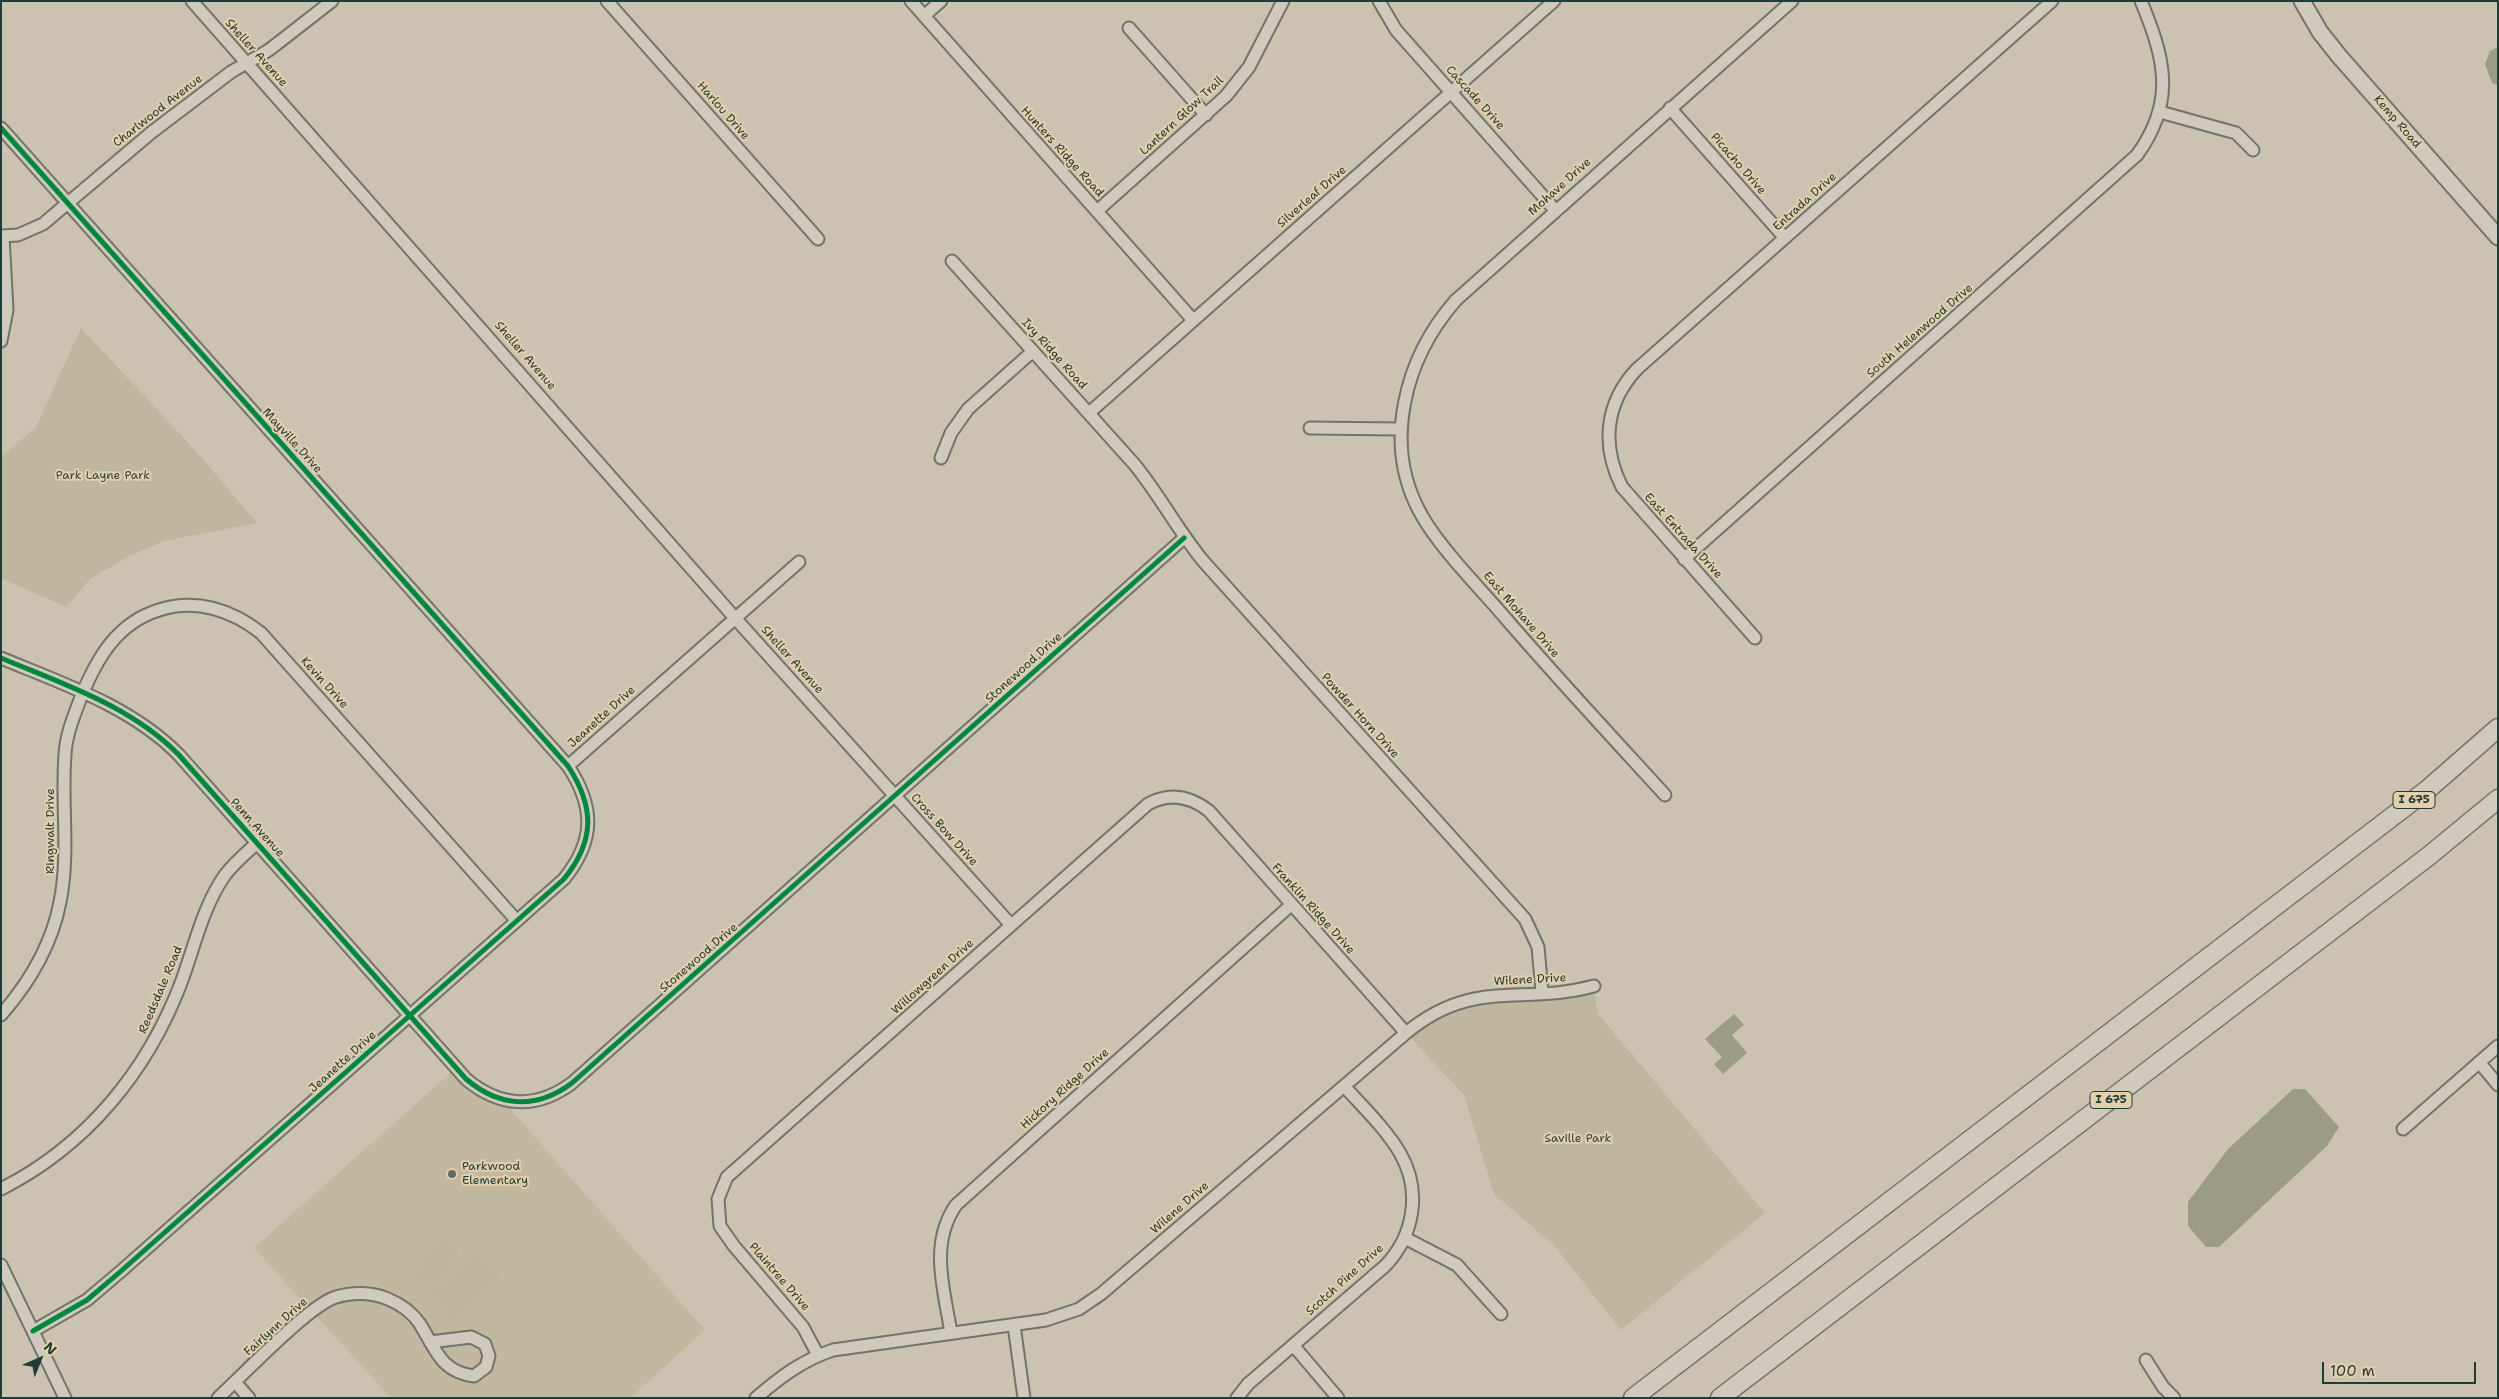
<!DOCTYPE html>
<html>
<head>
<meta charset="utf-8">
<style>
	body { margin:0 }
	#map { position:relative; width:2499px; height:1399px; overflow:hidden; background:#ccc2b1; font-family:"Shantell Sans",sans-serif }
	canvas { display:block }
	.frame { position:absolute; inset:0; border:2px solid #1f3d34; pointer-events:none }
	.north { position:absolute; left:15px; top:1334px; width:50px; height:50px; -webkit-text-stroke:4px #e3cfad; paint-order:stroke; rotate:44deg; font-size:14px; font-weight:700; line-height:20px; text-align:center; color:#1f3d34 }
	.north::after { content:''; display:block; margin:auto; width:18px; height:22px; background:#1f3d34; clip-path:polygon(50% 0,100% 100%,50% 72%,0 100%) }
	.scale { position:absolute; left:2322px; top:1362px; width:154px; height:22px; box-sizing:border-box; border:2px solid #1f3d34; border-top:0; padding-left:6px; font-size:15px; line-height:18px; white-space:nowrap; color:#1f3d34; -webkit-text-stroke:4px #e3cfad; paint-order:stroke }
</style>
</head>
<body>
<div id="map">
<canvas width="2499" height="1399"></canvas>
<div class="frame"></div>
<div class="north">N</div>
<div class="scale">100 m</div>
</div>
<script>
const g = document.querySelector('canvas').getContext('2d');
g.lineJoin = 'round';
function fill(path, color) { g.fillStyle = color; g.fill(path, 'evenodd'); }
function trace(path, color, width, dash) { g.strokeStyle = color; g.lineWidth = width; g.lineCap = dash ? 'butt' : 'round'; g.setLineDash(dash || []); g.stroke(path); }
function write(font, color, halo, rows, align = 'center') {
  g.font = font + ' "Shantell Sans",sans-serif'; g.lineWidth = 4; g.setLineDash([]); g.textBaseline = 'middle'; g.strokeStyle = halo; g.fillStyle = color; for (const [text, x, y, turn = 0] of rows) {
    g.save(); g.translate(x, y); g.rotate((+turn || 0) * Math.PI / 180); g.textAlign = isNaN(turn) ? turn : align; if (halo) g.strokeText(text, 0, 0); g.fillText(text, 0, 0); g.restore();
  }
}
const built = new Path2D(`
	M456,1068L503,1101L705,1330L630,1398H391L254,1248Z`);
const green = new Path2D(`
	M81,328L194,449L257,523L164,541L129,556L90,579L66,607L1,578V457L36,427Z
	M1594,990L1598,1014L1765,1213L1621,1330L1554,1245L1494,1194L1464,1095L1410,1037L1423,1025L1448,1011L1476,1004Z
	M445,1238L458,1250C453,1270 439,1284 419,1287L414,1274L423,1260Z
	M476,1251L500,1278L453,1320L430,1294Z`);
const water = new Path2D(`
	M2498,47V85L2492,83L2485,64L2490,51Z
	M1734,1014L1744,1025L1732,1035L1747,1053L1723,1074L1714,1064L1722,1057L1705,1039Z
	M2293,1089H2305L2339,1127L2327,1146L2219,1247H2206L2188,1226V1202L2228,1149Z`);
const minor = new Path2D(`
	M192,1L735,618L1011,925
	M607,1L818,239
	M911,1L1193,320
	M1379,1L1396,30L1555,210
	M924,16L941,1
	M1129,28L1206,115
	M1670,108L1785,238
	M2160,112L2236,133L2253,150
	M1,128L568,766C595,807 595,841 564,879L120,1272L87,1300L33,1331
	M1097,211L1226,96L1249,67L1283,1
	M1,236L18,235L43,224L152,132L231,72L269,50L332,1
	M952,261L1135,465C1160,496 1179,532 1204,562L1525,919L1538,947L1542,992
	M1,341L7,310L3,236
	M1089,413L1554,1
	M1310,428L1399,429
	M941,458L951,433L968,409L1033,351
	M1684,559L2137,155C2176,101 2165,59 2141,1
	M1755,638L1622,487C1601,446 1605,403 1637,369L2052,1
	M1,658C63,684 131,706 179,755L466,1079C499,1107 536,1110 572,1083L1184,538
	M568,766L799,562
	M1665,795C1612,737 1559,680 1508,621C1481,589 1443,552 1422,516C1381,445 1405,358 1456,300L1792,1
	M1,1015C29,983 52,944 60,902C70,853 61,804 65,755C66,734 74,716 81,697C97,658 117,623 159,610C196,598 232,610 261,633L517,921
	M2479,1062L2498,1085
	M2403,1129L2498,1046
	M1,1189C86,1146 147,1072 181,983C194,948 203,906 225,875C234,863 246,853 257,843
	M1405,1238L1457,1265L1501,1314
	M1,1265L65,1398
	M1014,1325L1024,1398
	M951,1333C944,1289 929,1244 956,1205L1291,905
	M1293,1345L1338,1398
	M818,1355L803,1327L734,1246L720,1226L718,1199L727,1177L1148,804C1170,792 1190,796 1209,811L1406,1033
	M2146,1360L2163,1387L2174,1398
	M235,1382L249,1398
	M218,1398C242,1376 309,1305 336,1297C352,1292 372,1292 388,1299C400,1304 412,1312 420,1324C436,1350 441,1372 474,1376L486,1367L489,1356L485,1344L471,1337L430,1342
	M756,1398C780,1377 803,1360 833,1350L1046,1320L1079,1309L1101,1294L1406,1033C1474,977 1520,1006 1594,986
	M1237,1398L1248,1384L1385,1266C1414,1236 1422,1191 1400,1153C1386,1129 1363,1107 1344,1086`);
const major = new Path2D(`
	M2302,1L2320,32L2339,56L2498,237`);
const highway = new Path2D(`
	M1633,1398L2427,790L2498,728
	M1720,1398L2430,855L2498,799`);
const cycleway = new Path2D(`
	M1,128L568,766C595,807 595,841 564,879L120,1272L87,1300L33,1331
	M1,658C63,684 131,706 179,755L466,1079C499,1107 536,1110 572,1083L1184,538`);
const markers = [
	[452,1174,5,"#5c6c60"]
];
const shields = [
	[2414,800,42],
	[2111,1100,42]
];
const shieldNames = [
	["I 675",2414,800],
	["I 675",2111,1100]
];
const streetNames = [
	["Sheller Avenue",256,53,48],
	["Cascade Drive",1475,98,48],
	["Charlwood Avenue",158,111,-38],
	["Harlou Drive",723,111,49],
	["Lantern Glow Trail",1182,116,-43],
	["Kemp Road",2397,122,49],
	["Hunters Ridge Road",1062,152,48],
	["Picacho Drive",1738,164,49],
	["Mohave Drive",1560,187,-42],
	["Silverleaf Drive",1312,197,-41],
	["Entrada Drive",1805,202,-42],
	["South Helenwood Drive",1920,331,-41],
	["Ivy Ridge Road",1054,354,48],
	["Sheller Avenue",525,356,49],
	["Mayville Drive",292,441,48],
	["East Entrada Drive",1683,536,48],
	["East Mohave Drive",1521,615,49],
	["Sheller Avenue",792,660,48],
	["Stonewood Drive",1024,668,-42],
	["Kevin Drive",324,683,48],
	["Powder Horn Drive",1360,716,48],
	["Jeanette Drive",602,717,-42],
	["Penn Avenue",257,828,48],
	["Cross Bow Drive",944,830,48],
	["Ringwalt Drive",51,831,-90],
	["Franklin Ridge Drive",1313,909,48],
	["Stonewood Drive",699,958,-41],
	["Willowgreen Drive",933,977,-42],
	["Wilene Drive",1530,980,-3],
	["Reedsdale Road",161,990,-67],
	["Jeanette Drive",343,1062,-42],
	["Hickory Ridge Drive",1065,1089,-42],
	["Wilene Drive",1180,1208,-41],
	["Plaintree Drive",779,1277,49],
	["Scotch Pine Drive",1345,1280,-42],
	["Fairlynn Drive",276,1327,-42]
];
const parkNames = [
	["Park Layne Park",103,476],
	["Saville Park",1578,1139]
];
const poiNames = [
	["Parkwood",462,1167],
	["Elementary",462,1181]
];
fill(built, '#c2b8a0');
fill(green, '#bfb69f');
fill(water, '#9b9b86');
trace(minor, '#72736a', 15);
trace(major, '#72736a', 19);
trace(highway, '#72736a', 21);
trace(minor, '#d0c9bd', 11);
trace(major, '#d0c9bd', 15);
trace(highway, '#d0c9bd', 18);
trace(cycleway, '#00873e', 5);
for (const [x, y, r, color] of markers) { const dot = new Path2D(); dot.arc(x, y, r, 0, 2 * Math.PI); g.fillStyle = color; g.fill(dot); trace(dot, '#e3cfad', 2); }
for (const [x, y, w] of shields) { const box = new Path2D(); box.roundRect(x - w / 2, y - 8.5, w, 17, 4); g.fillStyle = '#e3cfad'; g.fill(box); trace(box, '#1f3d34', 1); }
write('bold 11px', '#1f3d34', null, shieldNames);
write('12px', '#1f3d34', '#e3cfad', streetNames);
write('12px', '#2e483d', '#e3cfad', parkNames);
write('12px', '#1f3d34', '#e3cfad', poiNames, 'left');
</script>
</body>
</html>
